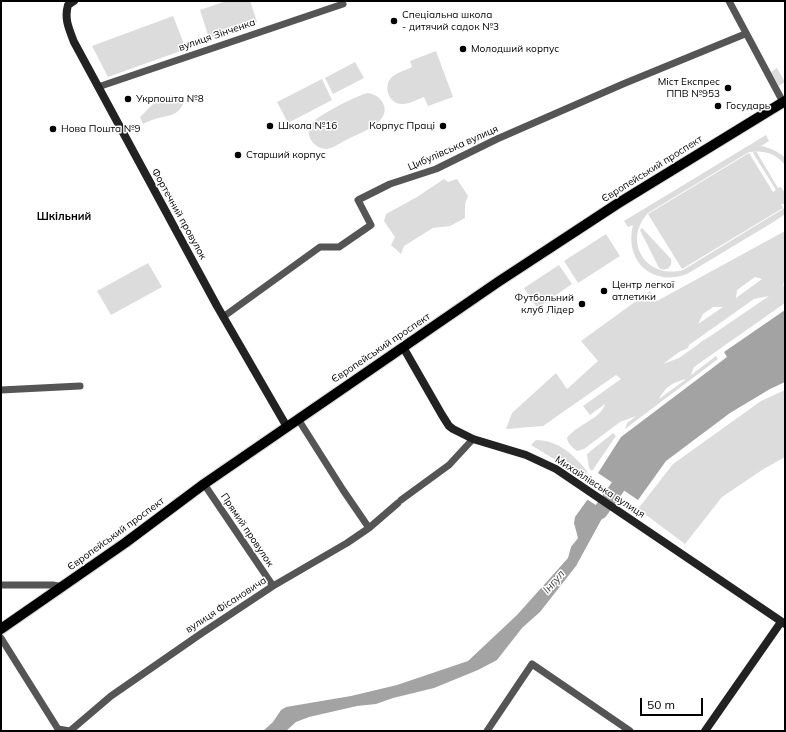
<!DOCTYPE html>
<html>
<head>
<meta charset="utf-8">
<style>
	body { margin:0 }
	#map { position:relative; width:786px; height:732px; overflow:hidden; background:#fff; font-family:Mulish,sans-serif }
	canvas { display:block }
	.frame { position:absolute; inset:0; border:2px solid #000; pointer-events:none }
	.scale { position:absolute; left:640px; top:698px; width:63px; height:18px; box-sizing:border-box; border:2px solid #000; border-top:0; padding-left:5px; font-size:12px; line-height:14px; white-space:nowrap; color:#000; -webkit-text-stroke:3px #fff; paint-order:stroke }
</style>
</head>
<body>
<div id="map">
<canvas width="786" height="732"></canvas>
<div class="frame"></div>
<div class="scale">50 m</div>
</div>
<script>
const g = document.querySelector('canvas').getContext('2d');
g.lineJoin = 'round';
function fill(path, color) { g.fillStyle = color; g.fill(path, 'evenodd'); }
function trace(path, color, width, dash) { g.strokeStyle = color; g.lineWidth = width; g.lineCap = dash ? 'butt' : 'round'; g.setLineDash(dash || []); g.stroke(path); }
function write(font, color, halo, rows, align = 'center') {
  g.font = font + ' Mulish,sans-serif'; g.lineWidth = 3; g.setLineDash([]); g.textBaseline = 'middle'; g.strokeStyle = halo; g.fillStyle = color; for (const [text, x, y, turn = 0] of rows) {
    g.save(); g.translate(x, y); g.rotate((+turn || 0) * Math.PI / 180); g.textAlign = isNaN(turn) ? turn : align; if (halo) g.strokeText(text, 0, 0); g.fillText(text, 0, 0); g.restore();
  }
}
const green = new Path2D(`
	M226,1H250L257,22L209,38L200,10Z
	M173,16L186,49L108,77L92,46Z
	M436,51L453,97L428,106L424,97C418,99 410,104 403,104C389,105 382,86 392,77C398,72 406,70 412,67L410,61Z
	M355,62L364,78L333,94L325,78Z
	M777,68L785,82L779,86L771,72Z
	M322,79L332,100L288,123L277,102Z
	M368,93C374,94 380,97 383,103C393,123 357,134 344,141C339,144 333,148 327,149C315,149 305,137 310,126C313,117 358,95 368,93Z
	M171,95L181,97L184,102C178,117 168,115 155,119C151,120 147,122 143,124L140,117L155,102Z
	M766,135L769,141L761,146C770,148 778,151 785,158V165C776,153 763,150 749,152L648,213C622,241 646,280 683,270L783,209L785,206V214L775,221L687,274C652,287 624,261 633,225L628,227L624,221Z
	M756,151L778,188L781,187L785,193V204H781L783,208L682,269L648,214L749,153L773,192L776,190L753,153Z
	M444,179L448,182L457,179L468,196L465,204V218L450,226L433,228L404,246L401,254L391,245L395,237L384,221L386,214L417,197Z
	M642,228L671,259C673,267 666,272 659,268L640,230Z
	M785,231V277L783,286L785,285V303L694,367L691,375L716,356L718,359L625,429L627,423L636,416L620,422L584,449L577,451C572,447 568,444 567,438C576,425 601,419 605,404L590,415L583,406L621,379L616,375L543,426L506,429L512,413L556,373L567,389L598,361L581,341L650,291L657,301ZM755,277L762,279L736,298L737,290ZM769,296L709,337L702,341L700,343L679,358L663,364L679,352L688,348L689,345L754,299ZM713,307H723L698,324L703,314ZM685,379V380L659,399C667,385 671,384 685,379Z
	M606,234L620,256L578,283L564,261Z
	M148,263L162,287L111,315L97,291Z
	M559,265L572,284L537,308L524,288Z
	M785,390V457L762,470L722,497L685,544L638,509L673,464L761,401Z
	M613,433L616,436L592,471L589,468L587,454Z
	M536,440C558,440 574,455 587,471L585,479L572,470L531,445Z`);
const water = new Path2D(`
	M785,310V382L770,389L730,413L666,461L638,500L598,473L621,437L727,357L724,352Z
	M598,485L622,502L605,513L576,566L540,612L522,628L497,660L478,670L434,688L393,698L376,704L357,706L309,717L296,722L286,731H263L273,722L281,710L286,707L351,696L397,685L468,661L517,615L568,558L571,547L578,538L574,523L575,517Z`);
const pier = new Path2D(`
	M595,485L622,504L608,513L585,498Z`);
const river = new Path2D(`
	M600,512L629,471`);
const street = new Path2D(`
	M729,1L783,102
	M98,87L343,4
	M223,317L320,247H339L371,225L358,200L390,184L436,169L497,139L623,84L745,34
	M1,390L80,386
	M298,419L343,490L369,528
	M204,484L273,586
	M401,500L449,465L473,439
	M1,585H53L63,587
	M1,638L58,729L70,731L111,696L202,633L273,586L347,543L369,528L398,503
	M487,731L532,664L630,731`);
const secondary = new Path2D(`
	M74,1L68,5C64,19 69,29 74,42L217,306L287,427
	M403,347L442,415L449,426L453,429L473,439L526,455L556,469L785,624
	M705,731L781,622`);
const primary = new Path2D(`
	M1,629L125,543L204,484L498,282L617,204L785,101`);
const markers = [
	[394,21,4,"#000"],
	[463,49,4,"#000"],
	[728,88,4,"#000"],
	[128,99,4,"#000"],
	[718,106,4,"#000"],
	[270,126,4,"#000"],
	[443,126,4,"#000"],
	[53,129,4,"#000"],
	[238,155,4,"#000"],
	[604,291,4,"#000"],
	[582,304,4,"#000"]
];
const poiNames = [
	["Спеціальна школа",402,15],
	["- дитячий садок №3",402,27],
	["Молодший корпус",471,49],
	["Міст Експрес",720,82,"right"],
	["ППВ №953",720,94,"right"],
	["Укрпошта №8",136,99],
	["Государь",726,106],
	["Школа №16",278,126],
	["Корпус Праці",435,126,"right"],
	["Нова Пошта №9",61,129],
	["Старший корпус",246,155],
	["Центр легкої",612,285],
	["атлетики",612,297],
	["Футбольний",574,298,"right"],
	["клуб Лідер",574,310,"right"]
];
const streetNames = [
	["вулиця Зінченка",217,35,-19],
	["Цибулівська вулиця",453,148,-24],
	["Європейський проспект",652,169,-32],
	["Фортечний провулок",179,214,61],
	["Європейський проспект",381,348,-34],
	["Михайлівська вулиця",600,487,33],
	["Прямий провулок",247,530,56],
	["Європейський проспект",116,534,-36],
	["вулиця Фісановича",226,605,-33]
];
const neighbourhoodNames = [
	["Шкільний",64,217]
];
const waterNames = [
	["Інгул",554,582,-49]
];
fill(green, '#dcdcdc');
fill(water, '#a3a3a3');
fill(pier, '#fff');
trace(river, '#a3a3a3', 15);
trace(primary, '#dbdbdb', 12);
trace(street, '#555', 7);
trace(secondary, '#222', 8);
trace(primary, '#000', 10);
for (const [x, y, r, color] of markers) { const dot = new Path2D(); dot.arc(x, y, r, 0, 2 * Math.PI); g.fillStyle = color; g.fill(dot); trace(dot, '#fff', 1.5); }
write('10px', '#000', '#fff', poiNames, 'left');
write('10px', '#000', '#fff', streetNames);
write('bold 11px', '#000', '#fff', neighbourhoodNames);
write('italic 11px', '#444', '#fff', waterNames);
</script>
</body>
</html>
